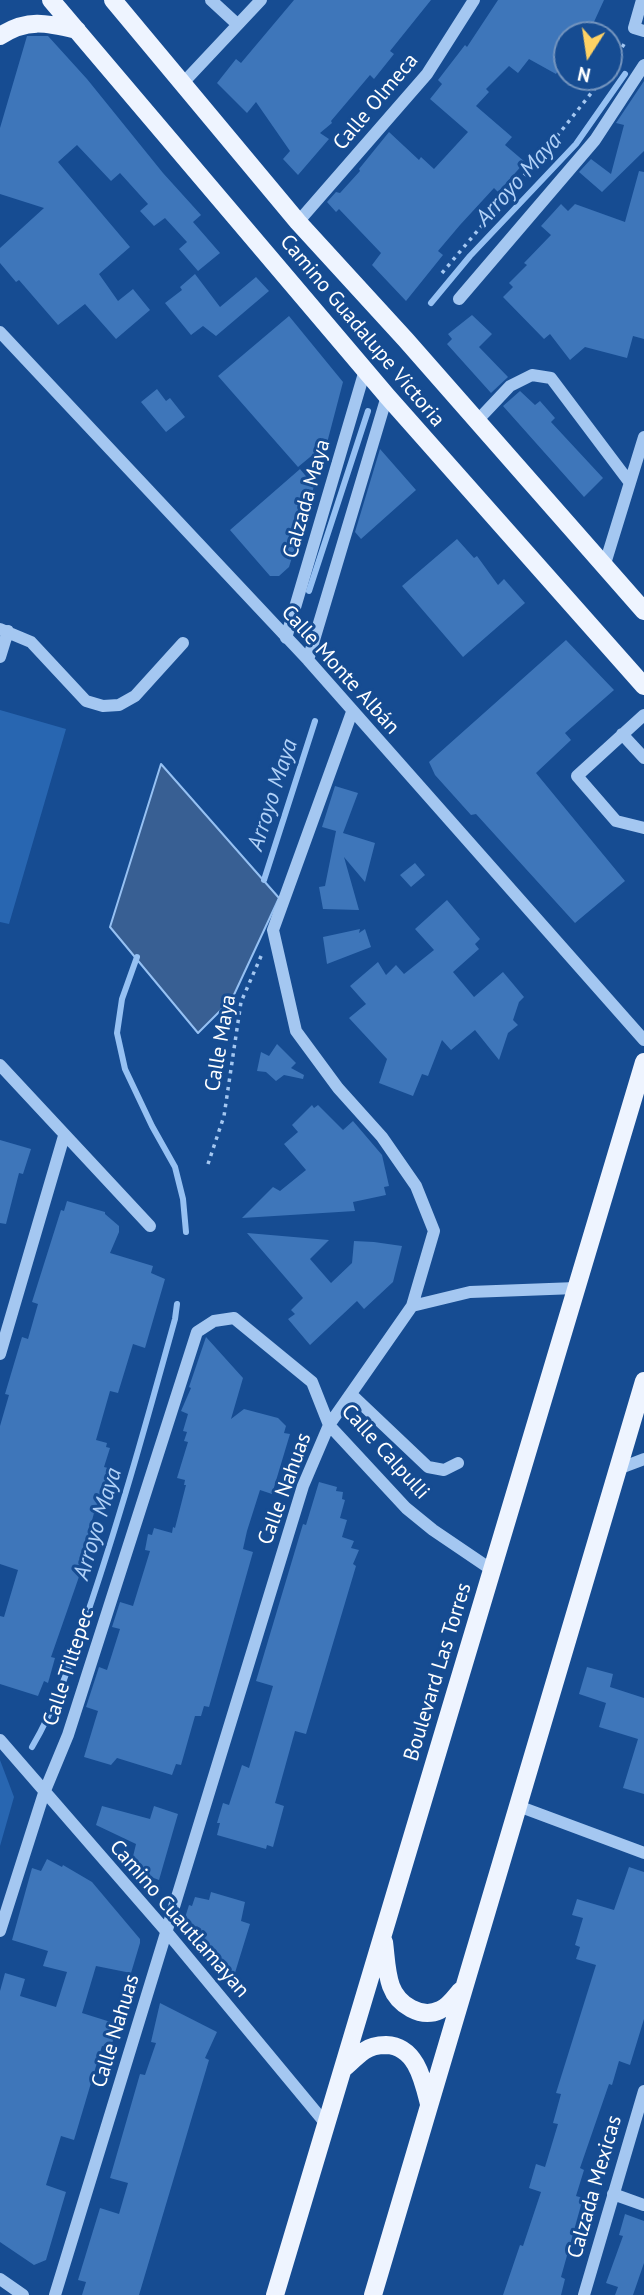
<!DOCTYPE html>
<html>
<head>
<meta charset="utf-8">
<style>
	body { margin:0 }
	#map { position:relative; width:644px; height:2295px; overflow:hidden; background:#164c92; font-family:"PT Sans",sans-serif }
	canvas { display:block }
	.north { position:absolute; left:553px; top:21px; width:70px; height:70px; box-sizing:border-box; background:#164c92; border:2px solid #7394be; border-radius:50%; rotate:192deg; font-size:19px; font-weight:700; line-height:28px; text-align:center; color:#fff }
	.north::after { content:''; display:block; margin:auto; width:24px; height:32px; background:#ffd264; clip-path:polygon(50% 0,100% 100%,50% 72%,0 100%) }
</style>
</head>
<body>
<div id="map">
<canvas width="644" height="2295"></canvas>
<div class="north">N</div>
</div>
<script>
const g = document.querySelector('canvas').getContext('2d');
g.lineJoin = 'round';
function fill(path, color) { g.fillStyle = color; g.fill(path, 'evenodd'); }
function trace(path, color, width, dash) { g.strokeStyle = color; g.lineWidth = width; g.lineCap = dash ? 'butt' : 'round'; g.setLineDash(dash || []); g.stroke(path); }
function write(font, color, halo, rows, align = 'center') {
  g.font = font + ' "PT Sans",sans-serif'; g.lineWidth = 6; g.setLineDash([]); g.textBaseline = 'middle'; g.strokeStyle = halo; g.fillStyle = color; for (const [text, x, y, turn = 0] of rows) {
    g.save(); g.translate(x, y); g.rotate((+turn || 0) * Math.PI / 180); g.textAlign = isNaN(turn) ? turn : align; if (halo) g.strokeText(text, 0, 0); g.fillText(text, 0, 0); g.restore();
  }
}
const green = new Path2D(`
	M0,710L66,729L9,924L0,922Z
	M0,1760L14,1797L0,1846Z`);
const water = new Path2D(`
	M161,764L279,898L232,999L198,1033L110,927Z`);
const stream = new Path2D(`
	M431,303L470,256L576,144L625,74
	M309,591L368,411
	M264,880L315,721
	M137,957L122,999L117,1033L125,1069L152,1126L175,1167L183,1199L186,1232
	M32,1747C59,1701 75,1650 92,1600C123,1507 149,1413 175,1319L177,1304`);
const building = new Path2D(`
	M294,0H431L390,51L394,54L374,79L370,75L331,121L332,123L320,133L329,139L298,175L283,159L290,151L256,102L247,113L217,83L236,59L241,63Z
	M498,0H604L588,35H567V56L556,74L529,59L518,73L509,66L486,89L489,92L476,106L512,137L505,145L525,162L498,192L494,188L460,225L438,251L443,255L406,301L372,265L381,253L339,209L336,212L327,202L336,192L340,193L360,171L359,169L389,132L419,160L421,157L434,169L468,132L430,99L442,84L438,80L465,45L467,47Z
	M27,36H48L87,79L163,173L201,215L193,222L220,253L198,271L179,249L187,242L165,218L154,226L140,211L148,204L120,173L111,181L77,145L58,162L130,247L99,274L118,301L133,289L150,310L116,339L85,304L58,325L19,280L16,282L0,263V248L44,208L0,194V128Z
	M644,81V151L602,192L579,172L591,159L611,174L624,125L616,123Z
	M639,171L644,172V339L633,336L627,358L585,347L570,360L550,334L544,339L503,297L513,287L509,283L527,265L524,263L551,235L541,226L561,204L568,211L575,204L625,222Z
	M195,274L220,307L256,277L269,291L216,336L203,326L191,335L165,303L182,290L180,287Z
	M472,315L492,334L479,347L508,377L491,393L447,344L452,339L448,334Z
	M289,316L343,382L327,443L298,467L218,376Z
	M157,389L166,401L170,398L185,417L166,432L141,402Z
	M520,391L535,405L540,401L555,418L551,422L603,478L584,497L503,406Z
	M380,449L416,490L361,539L355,532Z
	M300,469L314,486L289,567L279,576H270L230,530Z
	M457,539L474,558L477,556L498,585L504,579L525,603L463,657L402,586Z
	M566,640L614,690L565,733L571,740L536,773L625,881L575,923L476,814L471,815L435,775L429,762Z
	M335,786L358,793L343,833L375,843L365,882L344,857L359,910L323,909L319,887L325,886L336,831L322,827Z
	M415,863L425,875L411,887L400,875Z
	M447,900L480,939L475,944L479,949L453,972L474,997L503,972L524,997L519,1002L513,1020L518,1025L508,1033L499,1060L475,1030L451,1050L442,1040L428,1076L422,1074L413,1096L379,1083L387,1059L349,1018L366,1004L350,986L378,962L386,975L396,965L404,974L434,950L415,929Z
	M360,929L359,933L365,929L371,947L327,964L323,937Z
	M277,1044L296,1063L291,1068L304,1075L303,1079L284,1075L276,1081L266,1072L257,1071L261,1052L269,1056Z
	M312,1105L314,1108L318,1105L343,1130L353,1121L382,1155L389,1186L384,1187L386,1195L353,1202L355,1211L242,1218L273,1187L280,1191L306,1170L284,1144L298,1132L292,1125Z
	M0,1140L31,1149L23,1174L19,1173L6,1224L0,1223Z
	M67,1201L105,1212V1214L119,1226V1232L110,1253L153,1266L151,1273L165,1279L145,1348L133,1344L118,1393L110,1391L96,1440L107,1443L106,1447L110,1448L104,1467L112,1469L99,1515L94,1513L81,1562L84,1563L81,1571L51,1657L55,1658L48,1683L44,1681L38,1696L0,1684V1616L4,1617L18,1570L0,1564V1426L9,1395L5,1394L22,1337L28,1339L38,1304L32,1302L61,1210L64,1211Z
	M247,1233L329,1240L310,1259L331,1283L352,1263L354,1241L374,1242L402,1246L393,1282L364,1309L357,1301L310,1345L288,1319L295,1314L291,1310L303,1298Z
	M206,1337L243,1378L231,1419L244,1409L278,1418L286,1426L284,1433L290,1434L272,1494L260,1490L247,1531L243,1549L253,1552L209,1707L204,1706L201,1716H195L181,1765L176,1764L172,1775L117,1758L111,1765L84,1757L98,1711L86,1707L99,1667L107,1670L120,1629L112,1627L120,1602L133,1606L150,1551L145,1550L148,1534L152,1535L154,1528L172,1533L173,1527L175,1528L186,1485H184L185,1480L177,1478L188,1442L184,1441L187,1432L183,1431L188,1414L181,1411L191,1388L189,1387Z
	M319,1482L337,1487L336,1491L343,1492L342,1499L345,1500L340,1518L347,1520L342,1537L354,1541L351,1548L359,1550L353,1564L356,1566L306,1734L295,1731L275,1803L284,1806L273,1847L267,1845L266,1849L217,1835L220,1823H217L223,1803L229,1805L242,1765L249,1768L273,1686L256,1681L303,1524L306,1525Z
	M587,1667L613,1674L610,1687L644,1698V1794L623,1788L638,1739L599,1727L606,1703L579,1694Z
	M102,1806L150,1819L154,1806L178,1814L159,1880L130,1869L136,1844L96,1825Z
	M47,1859L62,1867L63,1865L92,1882L140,1939V1943L131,1973L96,1966L82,2013L117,2024L111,2048L102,2046L74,2140L61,2136L46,2185L66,2192L46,2260L34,2265L0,2242V1991L5,1973L25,1979L20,1996L56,2007L67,1972L43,1966L48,1951L12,1940L32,1868L41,1871Z
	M629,1867L644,1872V2019L630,2065L619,2061L612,2085L609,2084L580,2168L584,2170L576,2196L583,2198L561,2277L565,2279L561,2295H503L520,2245L523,2246L541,2192L529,2188L536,2164L545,2167L558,2124L553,2123L561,2094L556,2093L596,1965L576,1959L580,1947L575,1945L583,1918L572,1915L577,1899L614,1910Z
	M211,1892L245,1902L241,1921L250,1924L234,1976L184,1921L189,1905L192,1906L195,1897L209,1900Z
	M160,2003L217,2032L205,2058L209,2060L139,2295H82L86,2282L78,2280L100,2208L119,2214L128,2183L110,2178L140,2074L145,2075L156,2043L151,2042Z
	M625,2214L644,2221V2263L633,2295H615L618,2287L606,2283L623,2236L619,2235Z`);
const path = new Path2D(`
	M609,69L626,41
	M442,273L554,140L604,77
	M208,1164L224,1116L241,1002L262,954`);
const minor = new Path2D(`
	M211,0L237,24
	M642,0L634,28L644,31
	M183,83L261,0
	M298,222L427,74L474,0
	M459,299L595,140L644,65
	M0,332L308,660L644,1040
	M477,421L510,386L532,375L551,378L630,483
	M604,567L644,437
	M0,629L31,642L86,701L103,706L119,705L135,696L183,643
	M286,638L365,370
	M0,657L8,631
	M308,660L387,396
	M644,715L577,776L616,821L644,828
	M622,734L644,758
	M0,1065L150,1226
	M412,1306L470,1292L576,1288
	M0,1354L64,1136
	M351,1394L428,1467L444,1470L458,1463
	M618,1469L644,1459
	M0,1740L166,1931L326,2124
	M518,1806L644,1853
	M0,1931L44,1793L68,1735L197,1332L214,1321L234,1318L312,1382L329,1425L406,1508L433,1530L492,1570
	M613,2194L644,2205
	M0,2279L23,2295
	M55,2295L303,1486L329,1425L412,1306L434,1231L416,1186L382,1137L338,1088L296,1031L273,930L352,712
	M584,2295L644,2091`);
const major = new Path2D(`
	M51,0L387,396L644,686
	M113,0L298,222L406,340L644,611
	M0,36C27,18 47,23 77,30
	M384,1942C386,1957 386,1972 391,1986C398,2005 421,2019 440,2010C449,2006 454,1998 460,1991
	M343,2069C350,2063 357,2056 364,2051C371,2046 378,2045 386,2045C416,2046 423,2080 429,2104
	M275,2295L644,1062
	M373,2295L644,1381`);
const streetNames = [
	["Calle Olmeca",376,102,-50],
	["Camino Guadalupe Victoria",362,331,50],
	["Calzada Maya",307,499,-74],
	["Calle Monte Albán",340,670,48],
	["Calle Maya",221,1043,-80],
	["Calle Calpulli",385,1452,48],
	["Calle Nahuas",285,1489,-70],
	["Calle Tiltepec",69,1667,-72],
	["Boulevard Las Torres",438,1672,-73],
	["Camino Cuautlamayan",179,1919,49],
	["Calle Nahuas",116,2031,-73],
	["Calzada Mexicas",595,2187,-74]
];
const waterNames = [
	["Arroyo Maya",519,180,-48],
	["Arroyo Maya",273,795,-72],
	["Arroyo Maya",98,1524,-73]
];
fill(green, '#2866b1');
fill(water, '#385f93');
trace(water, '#96c1f3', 2);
trace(stream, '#96c1f3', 6);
fill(building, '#3e76ba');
trace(path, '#a4c7f1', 3.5, [3.5, 5]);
trace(minor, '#a4c7f1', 12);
trace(major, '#eef4ff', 18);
write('21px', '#fff', '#164c92', streetNames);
write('italic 23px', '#b0d1f8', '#164c92', waterNames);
</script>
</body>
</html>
